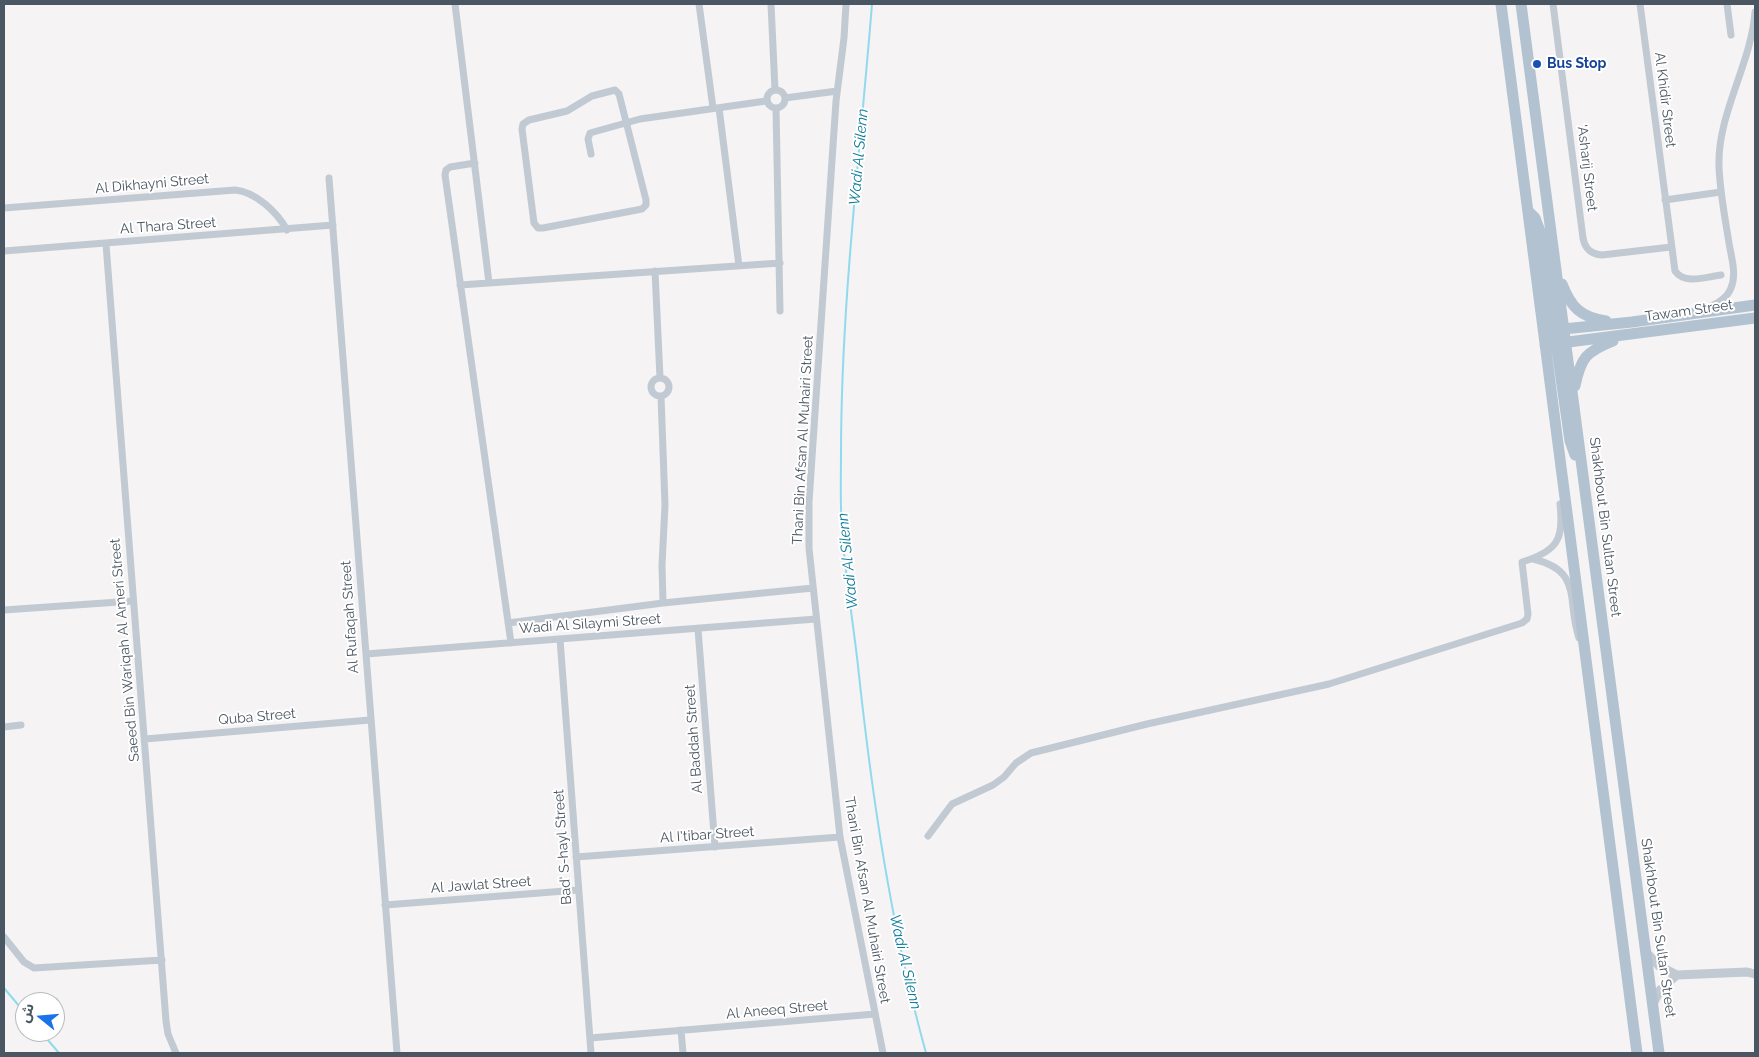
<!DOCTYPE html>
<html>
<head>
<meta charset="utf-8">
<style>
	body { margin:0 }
	#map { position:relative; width:1759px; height:1057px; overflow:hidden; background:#f5f3f3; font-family:Raleway,"Noto Sans Arabic",sans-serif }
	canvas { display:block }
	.frame { position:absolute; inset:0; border:5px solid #4a5661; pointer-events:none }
	.north { position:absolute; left:15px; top:992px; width:50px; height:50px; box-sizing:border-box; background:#fff; border:1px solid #b7bbc0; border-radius:50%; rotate:287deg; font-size:14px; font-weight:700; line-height:20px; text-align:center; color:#4a5661 }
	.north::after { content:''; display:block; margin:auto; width:18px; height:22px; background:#1a73e8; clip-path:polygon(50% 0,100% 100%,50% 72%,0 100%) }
</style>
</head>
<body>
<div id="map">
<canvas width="1759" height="1057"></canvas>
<div class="frame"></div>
<div class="north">ش</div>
</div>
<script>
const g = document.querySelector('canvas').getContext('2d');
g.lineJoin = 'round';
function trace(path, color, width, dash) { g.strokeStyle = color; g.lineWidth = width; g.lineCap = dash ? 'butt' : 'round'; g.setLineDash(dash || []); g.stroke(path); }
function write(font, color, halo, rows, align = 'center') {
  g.font = font + ' Raleway,sans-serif'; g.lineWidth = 4; g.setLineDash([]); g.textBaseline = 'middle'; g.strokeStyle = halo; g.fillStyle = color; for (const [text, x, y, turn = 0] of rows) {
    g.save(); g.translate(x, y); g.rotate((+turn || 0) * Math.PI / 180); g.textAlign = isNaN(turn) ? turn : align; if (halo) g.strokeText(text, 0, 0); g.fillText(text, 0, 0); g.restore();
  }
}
const stream = new Path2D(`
	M872,4C860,154 841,304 841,455C841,479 840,504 842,529C845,575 853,621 858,666C872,797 891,927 926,1053
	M4,988L25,1013
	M41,1032L59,1053`);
const minor = new Path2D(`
	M455,4L489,283
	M699,4L713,108
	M771,4L775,90
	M846,4L844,38L836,101L809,502V548L840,837L883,1053
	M1553,4L1583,238C1585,249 1591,254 1602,255L1671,247
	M1640,4L1675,271C1685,285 1706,277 1721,275
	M1727,4L1731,35
	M767 99a9 9 0 1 1 18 0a9 9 0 1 1-18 0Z
	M615,90L619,94L646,200V205L642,209L543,228H538L534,223L522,129L523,124L529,120L567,111L592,96Z
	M785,98L837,91
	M719,108L739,266
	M776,108L780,311
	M591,154L588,139L590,133L640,119L766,101
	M475,163L450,167L446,170L445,175L511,643
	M329,178L397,1053
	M1665,200L1721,192
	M4,208L235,190C256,192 277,212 287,230
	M106,244L166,1021L168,1034L176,1053
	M4,251L333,225
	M655,271L660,378
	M460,285L780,263
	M1706,308C1716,304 1727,299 1731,288C1737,274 1731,256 1729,243C1725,218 1720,192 1719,167C1717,114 1751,65 1755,12
	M651 387a9 9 0 1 1 18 0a9 9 0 1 1-18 0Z
	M661,396L665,505L662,565L663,603
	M1533,559C1584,571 1566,601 1579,638
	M4,610L133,601
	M508,623L663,603L813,588
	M698,629L715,847
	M560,639L591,1053
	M366,654L816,619
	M4,727L21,725
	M145,739L370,720
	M928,836L952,804L993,785L1004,777L1016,763L1031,753L1147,724L1329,684L1522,623L1527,619L1528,614L1522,562C1558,551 1564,539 1560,504
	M576,857L840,837
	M385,905L578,890
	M4,937L24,962L34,968L162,960
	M681,1030L683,1053
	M590,1038L875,1014`);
const tertiary = new Path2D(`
	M1645,951L1659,966L1677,975L1747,972L1755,974
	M1653,1004L1660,990L1677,975`);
const primary = new Path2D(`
	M1501,4L1637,1053
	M1521,4L1659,1053
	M1529,212L1535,218L1541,234L1553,330L1556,335
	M1562,284C1571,307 1580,317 1606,321
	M1544,331L1632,322L1755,305
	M1554,337L1556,343L1570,441L1575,455
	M1545,345L1755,318
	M1575,386C1581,357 1586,352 1613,341`);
const markers = [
	[1537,64,5,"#1a4fb4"]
];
const transitNames = [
	["Bus Stop",1547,64]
];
const streetNames = [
	["Al Khidir Street",1665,100,83],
	["'Asharij Street",1587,168,83],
	["Al Dikhayni Street",152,184,-5],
	["Al Thara Street",168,226,-4],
	["Tawam Street",1689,311,-8],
	["Thani Bin Afsan Al Muhairi Street",803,440,-87],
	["Shakhbout Bin Sultan Street",1605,527,83],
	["Al Rufaqah Street",350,617,-94],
	["Wadi Al Silaymi Street",590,624,-4],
	["Saeed Bin Wariqah Al Ameri Street",125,650,-95],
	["Quba Street",257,717,-5],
	["Al Baddah Street",694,739,-94],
	["Al I'tibar Street",707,835,-4],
	["Bad' S-hayl Street",563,847,-94],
	["Al Jawlat Street",481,885,-4],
	["Thani Bin Afsan Al Muhairi Street",867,900,80],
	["Shakhbout Bin Sultan Street",1658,928,82],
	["Al Aneeq Street",777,1010,-5]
];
const waterNames = [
	["Wadi Al Silenn",859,157,-85],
	["Wadi Al Silenn",848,561,-96],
	["Wadi Al Silenn",905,962,77]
];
trace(stream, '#90daee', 2);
trace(minor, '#c1cad2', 7);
trace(tertiary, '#c1cad2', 9);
trace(primary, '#b3c2d1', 11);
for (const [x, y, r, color] of markers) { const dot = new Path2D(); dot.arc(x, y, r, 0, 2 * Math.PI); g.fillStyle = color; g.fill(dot); trace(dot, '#fff', 2); }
write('bold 14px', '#164399', '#fff', transitNames, 'left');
write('14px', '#4a5661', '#fff', streetNames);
write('italic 15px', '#0c7c9b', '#fff', waterNames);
</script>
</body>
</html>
